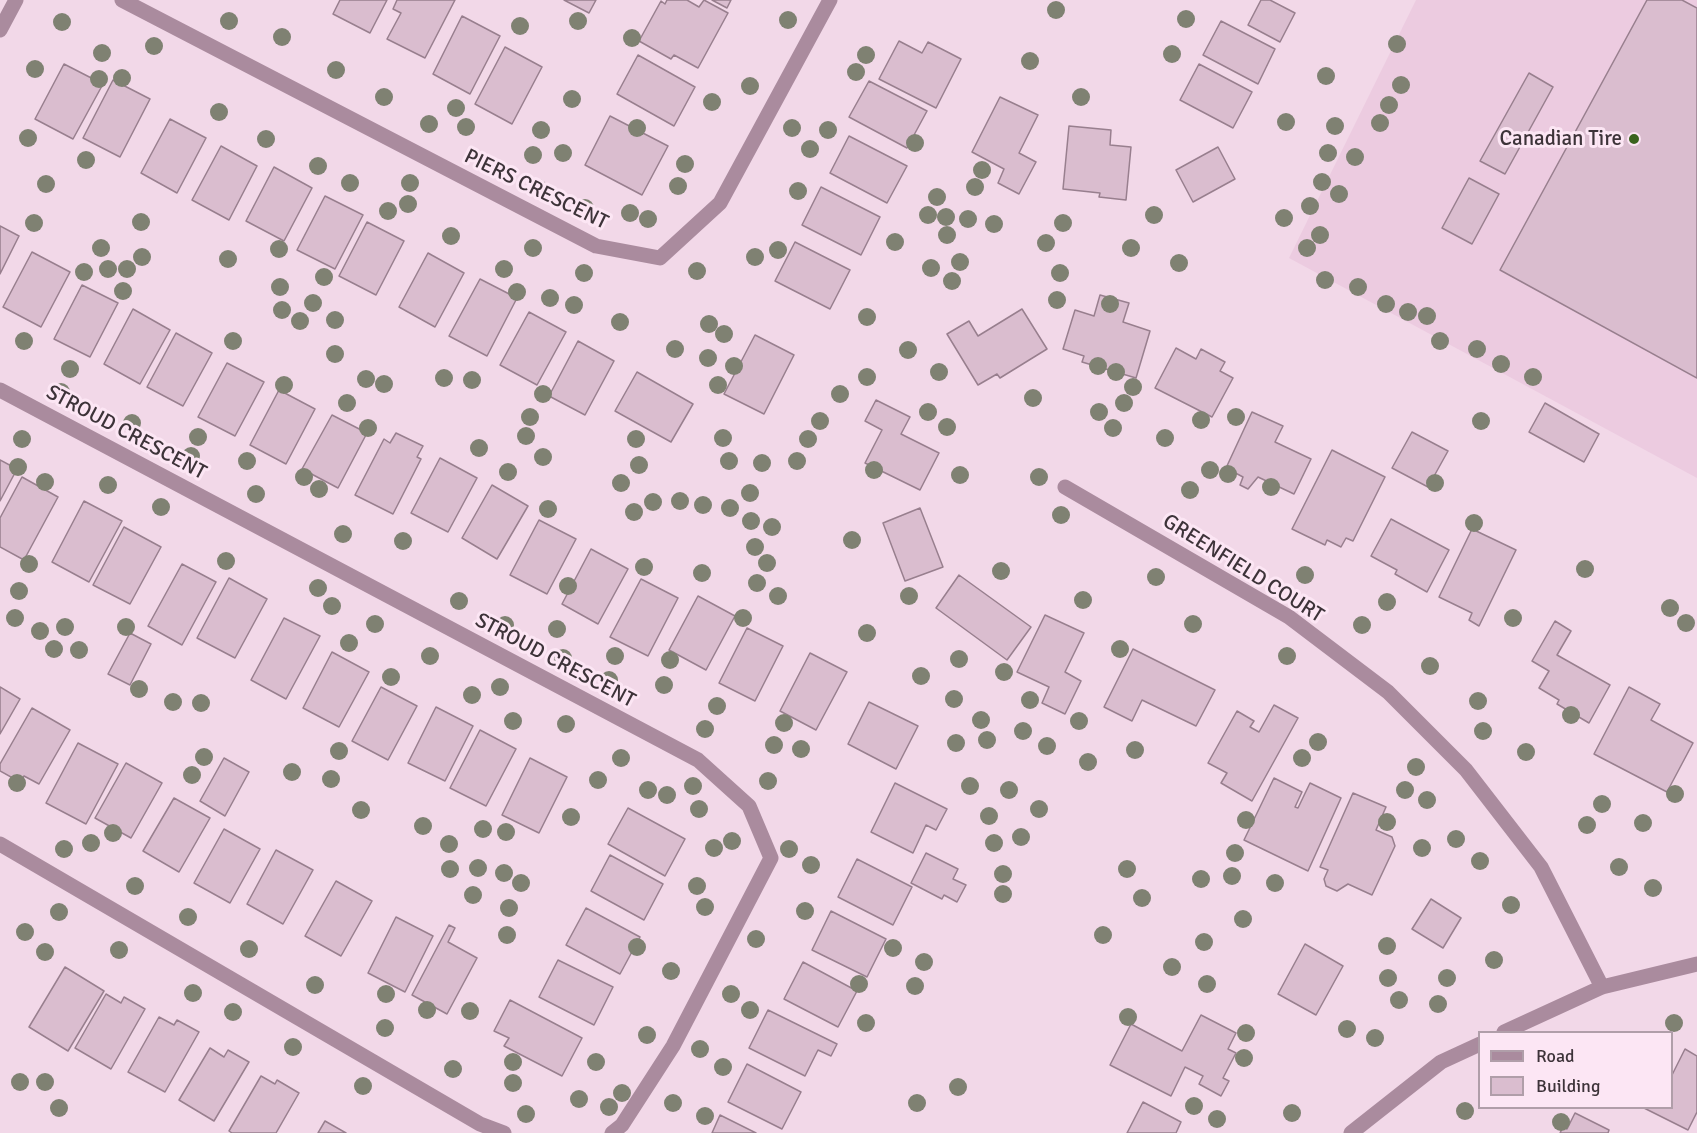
<!DOCTYPE html>
<html>
<head>
<meta charset="utf-8">
<style>
	body { margin:0 }
	#map { position:relative; width:1697px; height:1133px; overflow:hidden; background:#f2d8e8; font-family:Signika,sans-serif }
	canvas { display:block }
	.legend { position:absolute; left:1478px; top:1031px; width:195px; height:78px; box-sizing:border-box; background:#fce6f4; border:2px solid #b09ea9; margin:0; padding:8px 10px; list-style:none; font-size:18px; color:#3d3339 }
	.legend li { display:flex; align-items:center; gap:12px; height:30px }
	.legend b { width:30px; border:2px solid #b09ea9 }
</style>
</head>
<body>
<div id="map">
<canvas width="1697" height="1133"></canvas>
<ul class="legend">
<li><b style="height:8px;background:#aa8b9e"></b>Road</li>
<li><b style="height:16px;background:#dabdcf"></b>Building</li>
</ul>
</div>
<script>
const g = document.querySelector('canvas').getContext('2d');
g.lineJoin = 'round';
function fill(path, color) { g.fillStyle = color; g.fill(path, 'evenodd'); }
function trace(path, color, width, dash) { g.strokeStyle = color; g.lineWidth = width; g.lineCap = dash ? 'butt' : 'round'; g.setLineDash(dash || []); g.stroke(path); }
function write(font, color, halo, rows, align = 'center') {
  g.font = font + ' Signika,sans-serif'; g.lineWidth = 6; g.setLineDash([]); g.textBaseline = 'middle'; g.strokeStyle = halo; g.fillStyle = color; for (const [text, x, y, turn = 0] of rows) {
    g.save(); g.translate(x, y); g.rotate((+turn || 0) * Math.PI / 180); g.textAlign = isNaN(turn) ? turn : align; if (halo) g.strokeText(text, 0, 0); g.fillText(text, 0, 0); g.restore();
  }
}
const built = new Path2D(`
	M1416,0H1697V478L1289,258Z`);
const building = new Path2D(`
	M340,0H387L370,33L333,14Z
	M397,0H455L425,58L387,39L401,13L393,9Z
	M564,0H596L589,13Z
	M667,0H687L699,7L704,0L728,13L698,68L674,55L671,59L639,41L661,1L665,4Z
	M712,0H731L727,8Z
	M1261,0H1270L1295,13L1280,42L1248,25Z
	M1647,0H1682L1697,8V378L1500,270Z
	M462,16L500,36L470,94L433,74Z
	M1221,21L1275,49L1258,84L1203,55Z
	M899,41L922,53L928,42L961,59L936,108L879,79Z
	M505,47L542,67L512,124L475,104Z
	M638,55L695,87L674,126L617,94Z
	M64,64L103,84L73,139L35,119Z
	M1199,64L1252,92L1233,128L1180,100Z
	M1529,73L1553,87L1505,174L1480,161Z
	M113,80L150,99L120,157L83,138Z
	M869,81L927,111L907,148L849,117Z
	M1000,97L1038,115L1019,153L1036,162L1019,194L998,183L1004,169L972,152Z
	M610,116L668,146L642,195L585,165Z
	M170,119L206,138L177,193L141,173Z
	M1069,126L1111,130L1110,145L1131,147L1126,200L1099,197L1100,193L1063,189Z
	M849,136L907,166L887,203L830,173Z
	M221,146L257,166L229,220L192,200Z
	M1218,147L1235,179L1193,202L1176,170Z
	M274,167L312,188L284,241L246,221Z
	M1469,178L1499,194L1472,244L1442,228Z
	M821,187L880,217L861,255L802,225Z
	M325,196L363,215L335,269L297,250Z
	M367,222L404,241L376,295L339,276Z
	M0,226L19,236L0,274Z
	M795,242L850,270L830,309L775,281Z
	M32,252L70,272L41,327L3,307Z
	M428,253L464,273L435,327L399,307Z
	M480,279L517,298L487,356L449,336Z
	M82,285L118,303L90,357L54,339Z
	M1100,295L1129,303L1123,322L1150,331L1136,378L1082,362L1084,356L1063,349L1075,310L1094,316Z
	M133,309L170,330L140,384L104,364Z
	M1022,309L1047,349L1000,378L997,374L978,385L947,334L969,321L978,336Z
	M529,312L566,332L537,385L500,365Z
	M176,333L212,353L183,406L147,387Z
	M755,335L794,355L764,414L724,394Z
	M578,341L614,361L585,415L549,396Z
	M1176,348L1196,359L1201,349L1225,362L1220,371L1233,378L1212,417L1155,388Z
	M227,363L264,382L235,436L198,417Z
	M637,372L693,404L671,442L615,411Z
	M279,390L315,409L286,464L250,445Z
	M876,400L910,417L901,434L939,453L920,490L865,463L882,430L865,421Z
	M1545,403L1599,434L1584,462L1529,432Z
	M1252,412L1283,426L1275,442L1311,459L1294,494L1258,477L1248,489L1240,485L1243,477L1226,468Z
	M332,415L367,433L338,488L302,469Z
	M1412,432L1448,451L1428,487L1392,468Z
	M396,433L423,446L417,457L421,459L393,514L355,495L384,439L390,443Z
	M1332,450L1385,477L1353,541L1346,538L1341,547L1327,540L1325,545L1292,529Z
	M440,458L477,478L448,532L411,513Z
	M0,460L17,469L0,501Z
	M22,477L58,497L24,560L0,547V518Z
	M492,485L528,506L497,559L462,538Z
	M84,501L122,521L89,582L52,562Z
	M920,508L943,567L905,581L883,523Z
	M1391,519L1449,550L1427,592L1395,574L1397,570L1371,556Z
	M539,520L576,539L547,594L510,575Z
	M124,527L161,547L130,604L93,585Z
	M1472,529L1516,550L1479,626L1469,620L1472,613L1439,597Z
	M591,549L628,569L598,624L562,604Z
	M182,564L216,582L182,645L148,626Z
	M959,575L1031,627L1007,660L936,608Z
	M229,578L267,599L235,658L197,638Z
	M641,579L678,598L648,656L610,637Z
	M698,596L735,616L706,670L669,650Z
	M1045,615L1084,633L1065,672L1081,681L1065,714L1042,703L1049,687L1017,672Z
	M284,618L320,636L286,699L251,680Z
	M1555,621L1571,631L1557,655L1610,685L1589,723L1557,704L1559,700L1539,688L1549,671L1532,661Z
	M747,628L783,646L755,701L719,683Z
	M130,633L151,644L130,685L108,674Z
	M1133,649L1215,690L1196,726L1142,700L1132,721L1104,707Z
	M332,652L369,672L339,727L303,708Z
	M810,653L847,672L816,730L780,711Z
	M0,687L20,699L0,734Z
	M381,687L417,706L388,760L352,741Z
	M1629,687L1660,704L1651,720L1693,743L1667,792L1594,754Z
	M869,702L918,726L896,769L848,744Z
	M1274,705L1298,718L1252,801L1221,783L1227,773L1208,763L1237,711L1254,721L1250,727L1259,732Z
	M436,707L473,726L445,781L408,763Z
	M32,708L70,730L39,784L24,776L20,782L0,771V764Z
	M480,730L516,749L486,806L450,788Z
	M78,743L118,764L86,824L46,803Z
	M224,758L249,772L225,816L200,801Z
	M530,758L567,777L539,833L502,815Z
	M126,763L162,783L131,838L95,818Z
	M1274,778L1302,792L1295,807L1298,808L1310,783L1341,798L1308,871L1244,840Z
	M895,783L947,809L936,830L926,825L913,853L871,832Z
	M1353,793L1386,807L1376,830L1392,837L1395,846L1372,895L1348,884L1337,891L1326,886L1324,879L1328,870L1320,867Z
	M174,798L210,818L179,872L143,851Z
	M628,808L685,839L665,876L608,844Z
	M224,829L260,849L230,903L194,883Z
	M276,850L313,870L283,924L247,904Z
	M926,853L958,869L953,879L966,885L957,902L944,895L942,899L911,883Z
	M610,855L663,884L644,920L591,891Z
	M857,859L912,887L893,925L838,897Z
	M336,881L372,901L341,956L305,936Z
	M1431,899L1461,918L1443,948L1412,929Z
	M586,908L640,937L620,974L566,945Z
	M831,911L886,939L867,977L812,950Z
	M396,917L433,936L405,992L368,973Z
	M449,925L455,928L448,942L477,958L447,1014L412,995Z
	M1305,944L1343,966L1316,1015L1278,994Z
	M558,960L613,987L594,1025L539,997Z
	M803,962L857,991L838,1027L784,999Z
	M65,967L104,991L68,1051L29,1027Z
	M106,994L121,1003L124,997L145,1009L111,1069L75,1048Z
	M510,1000L582,1038L562,1076L504,1046L509,1038L494,1031Z
	M768,1010L837,1044L831,1056L818,1050L805,1076L749,1048Z
	M1201,1015L1236,1033L1228,1049L1236,1053L1223,1078L1229,1081L1221,1096L1199,1084L1203,1076L1185,1067L1171,1096L1110,1065L1131,1024L1182,1051Z
	M159,1017L174,1025L177,1020L199,1032L165,1092L128,1072Z
	M210,1048L224,1057L228,1050L249,1062L214,1121L179,1100Z
	M1685,1049L1697,1056V1112L1688,1130L1644,1108H1672V1075Z
	M747,1064L801,1092L782,1129L728,1102Z
	M261,1076L275,1084L277,1080L299,1093L276,1133H232L229,1131Z
	M1143,1102L1181,1122L1176,1133H1127Z
	M1575,1113L1609,1130L1608,1133H1560L1563,1127L1567,1129Z
	M720,1115L756,1133H712Z
	M325,1121L346,1133H318Z`);
const minor = new Path2D(`
	M122,0L596,246L660,258L720,203L830,0
	M0,30L16,0
	M0,390L698,760L749,806L771,858L673,1046L622,1125L612,1133
	M1065,487L1289,617L1388,692L1466,770L1541,867L1602,987
	M0,844L480,1124L504,1133
	M1504,1032L1602,987L1697,964
	M1351,1133L1441,1062L1480,1044`);
const trees = [
	[1056,10],
	[1186,19],
	[788,20],
	[229,21],
	[578,21],
	[62,22],
	[520,26],
	[282,37],
	[632,38],
	[1397,44],
	[154,46],
	[102,53],
	[1172,54],
	[866,55],
	[1030,61],
	[35,69],
	[336,70],
	[856,72],
	[1326,76],
	[122,78],
	[99,79],
	[1401,85],
	[750,86],
	[384,97],
	[1081,97],
	[572,99],
	[712,102],
	[1389,105],
	[456,108],
	[219,112],
	[1286,122],
	[1380,123],
	[429,124],
	[1335,126],
	[466,127],
	[637,128],
	[792,128],
	[541,130],
	[828,130],
	[28,138],
	[266,139],
	[915,143],
	[810,149],
	[563,153],
	[1328,153],
	[533,155],
	[1355,157],
	[86,160],
	[685,164],
	[318,166],
	[982,170],
	[1322,182],
	[350,183],
	[410,183],
	[46,184],
	[678,186],
	[975,187],
	[538,188],
	[798,191],
	[1339,194],
	[937,197],
	[408,204],
	[1310,206],
	[585,208],
	[388,211],
	[630,213],
	[928,215],
	[1154,215],
	[946,217],
	[1284,218],
	[648,219],
	[968,219],
	[141,222],
	[34,223],
	[1063,223],
	[994,224],
	[947,235],
	[1320,235],
	[451,236],
	[895,242],
	[1046,243],
	[101,248],
	[533,248],
	[1131,248],
	[1307,248],
	[279,249],
	[778,250],
	[142,257],
	[755,257],
	[228,259],
	[960,262],
	[1179,263],
	[931,268],
	[108,269],
	[127,269],
	[504,269],
	[697,271],
	[84,272],
	[584,273],
	[1060,273],
	[324,277],
	[1325,280],
	[952,281],
	[280,287],
	[1358,287],
	[123,291],
	[517,292],
	[550,298],
	[1057,300],
	[313,303],
	[1110,304],
	[1386,304],
	[574,305],
	[282,310],
	[1408,312],
	[1427,316],
	[867,317],
	[335,320],
	[300,321],
	[620,322],
	[709,324],
	[724,334],
	[24,341],
	[233,341],
	[1440,341],
	[675,349],
	[1477,349],
	[908,350],
	[335,354],
	[708,358],
	[1501,364],
	[734,366],
	[1098,366],
	[70,369],
	[939,372],
	[1116,372],
	[867,377],
	[1533,377],
	[444,378],
	[366,379],
	[472,380],
	[384,384],
	[284,385],
	[718,385],
	[1133,387],
	[61,392],
	[543,394],
	[840,394],
	[1033,398],
	[347,403],
	[1124,403],
	[928,412],
	[1099,412],
	[530,417],
	[1236,417],
	[1201,420],
	[820,421],
	[1481,421],
	[132,423],
	[947,427],
	[368,428],
	[1113,428],
	[526,436],
	[198,437],
	[723,438],
	[1165,438],
	[22,439],
	[636,439],
	[808,439],
	[479,448],
	[191,456],
	[543,457],
	[247,461],
	[729,461],
	[797,461],
	[762,463],
	[639,465],
	[18,467],
	[874,470],
	[1210,470],
	[508,472],
	[1228,474],
	[960,475],
	[304,477],
	[1039,477],
	[45,482],
	[621,483],
	[1435,483],
	[108,485],
	[1271,487],
	[319,489],
	[1190,490],
	[750,493],
	[256,494],
	[680,501],
	[653,502],
	[703,505],
	[161,507],
	[730,508],
	[548,509],
	[634,512],
	[1061,515],
	[751,521],
	[1474,523],
	[772,527],
	[343,534],
	[852,540],
	[403,541],
	[755,547],
	[226,561],
	[767,563],
	[29,564],
	[644,567],
	[1585,569],
	[1001,571],
	[702,573],
	[1305,575],
	[1156,577],
	[757,583],
	[568,586],
	[318,588],
	[19,591],
	[778,596],
	[909,596],
	[1083,600],
	[459,601],
	[1387,602],
	[332,606],
	[1670,608],
	[15,618],
	[743,618],
	[1513,618],
	[1686,623],
	[375,624],
	[1193,624],
	[505,625],
	[1362,625],
	[65,627],
	[126,627],
	[557,629],
	[40,631],
	[867,633],
	[349,643],
	[54,649],
	[1120,649],
	[79,650],
	[430,656],
	[615,656],
	[1287,656],
	[563,658],
	[959,659],
	[670,660],
	[1430,666],
	[1004,672],
	[921,676],
	[391,677],
	[609,680],
	[664,685],
	[500,687],
	[139,689],
	[472,695],
	[954,699],
	[1030,700],
	[1478,701],
	[173,702],
	[201,703],
	[717,706],
	[1571,715],
	[981,720],
	[513,721],
	[1079,721],
	[784,723],
	[566,724],
	[705,729],
	[1023,731],
	[1483,731],
	[987,740],
	[1318,742],
	[956,743],
	[774,745],
	[1047,746],
	[801,749],
	[1135,750],
	[339,751],
	[1526,752],
	[204,757],
	[621,758],
	[1302,758],
	[1088,762],
	[1416,767],
	[292,772],
	[192,775],
	[331,779],
	[598,780],
	[768,781],
	[17,783],
	[693,786],
	[970,786],
	[648,790],
	[1009,790],
	[1405,790],
	[1675,794],
	[667,795],
	[1427,800],
	[1602,804],
	[699,809],
	[1039,809],
	[361,810],
	[989,816],
	[571,817],
	[1246,820],
	[1387,822],
	[1643,823],
	[1587,825],
	[423,826],
	[483,829],
	[506,832],
	[113,833],
	[1021,837],
	[1456,839],
	[732,841],
	[91,843],
	[994,843],
	[449,844],
	[714,848],
	[1422,848],
	[64,849],
	[789,849],
	[1235,853],
	[1480,861],
	[811,865],
	[1619,867],
	[478,868],
	[450,869],
	[1127,869],
	[504,873],
	[1003,874],
	[1232,876],
	[1201,879],
	[521,883],
	[1275,883],
	[135,886],
	[697,886],
	[1653,888],
	[1003,894],
	[473,895],
	[1142,898],
	[1511,905],
	[705,907],
	[509,908],
	[805,911],
	[59,912],
	[188,917],
	[1243,919],
	[25,932],
	[507,935],
	[1103,935],
	[756,939],
	[1204,942],
	[1387,946],
	[637,947],
	[893,948],
	[249,949],
	[119,950],
	[45,952],
	[1494,960],
	[924,962],
	[1172,967],
	[671,971],
	[1388,978],
	[1447,978],
	[859,984],
	[1207,984],
	[315,985],
	[915,986],
	[193,993],
	[386,994],
	[731,994],
	[1399,1000],
	[1438,1004],
	[427,1010],
	[750,1010],
	[470,1011],
	[233,1012],
	[1128,1017],
	[866,1023],
	[1674,1023],
	[385,1028],
	[1347,1029],
	[1246,1033],
	[647,1035],
	[1375,1038],
	[293,1047],
	[700,1049],
	[1244,1058],
	[513,1062],
	[596,1062],
	[723,1067],
	[453,1069],
	[20,1082],
	[45,1082],
	[513,1083],
	[363,1086],
	[958,1087],
	[622,1093],
	[579,1099],
	[673,1103],
	[917,1103],
	[1194,1106],
	[609,1107],
	[59,1108],
	[1465,1111],
	[1292,1113],
	[526,1114],
	[705,1116],
	[1217,1119],
	[1561,1122]
];
const markers = [
	[1634,139,6,"#3a631e"]
];
const poiNames = [
	["Canadian Tire",1622,139]
];
const streetNames = [
	["PIERS CRESCENT",536,190,26],
	["STROUD CRESCENT",126,433,28],
	["GREENFIELD COURT",1243,569,32],
	["STROUD CRESCENT",555,661,28]
];
fill(built, '#eccbe0');
fill(building, '#dabdcf');
trace(building, '#987f8e', 1.5);
trace(minor, '#aa8b9e', 15);
g.fillStyle = '#7f8172';
for (const [x, y] of trees) { g.beginPath(); g.arc(x, y, 9, 0, 2 * Math.PI); g.fill(); }
for (const [x, y, r, color] of markers) { const dot = new Path2D(); dot.arc(x, y, r, 0, 2 * Math.PI); g.fillStyle = color; g.fill(dot); trace(dot, '#fce6f4', 2); }
write('21px', '#3d3339', '#fce6f4', poiNames, 'right');
write('21px', '#3d3339', '#fce6f4', streetNames);
</script>
</body>
</html>
